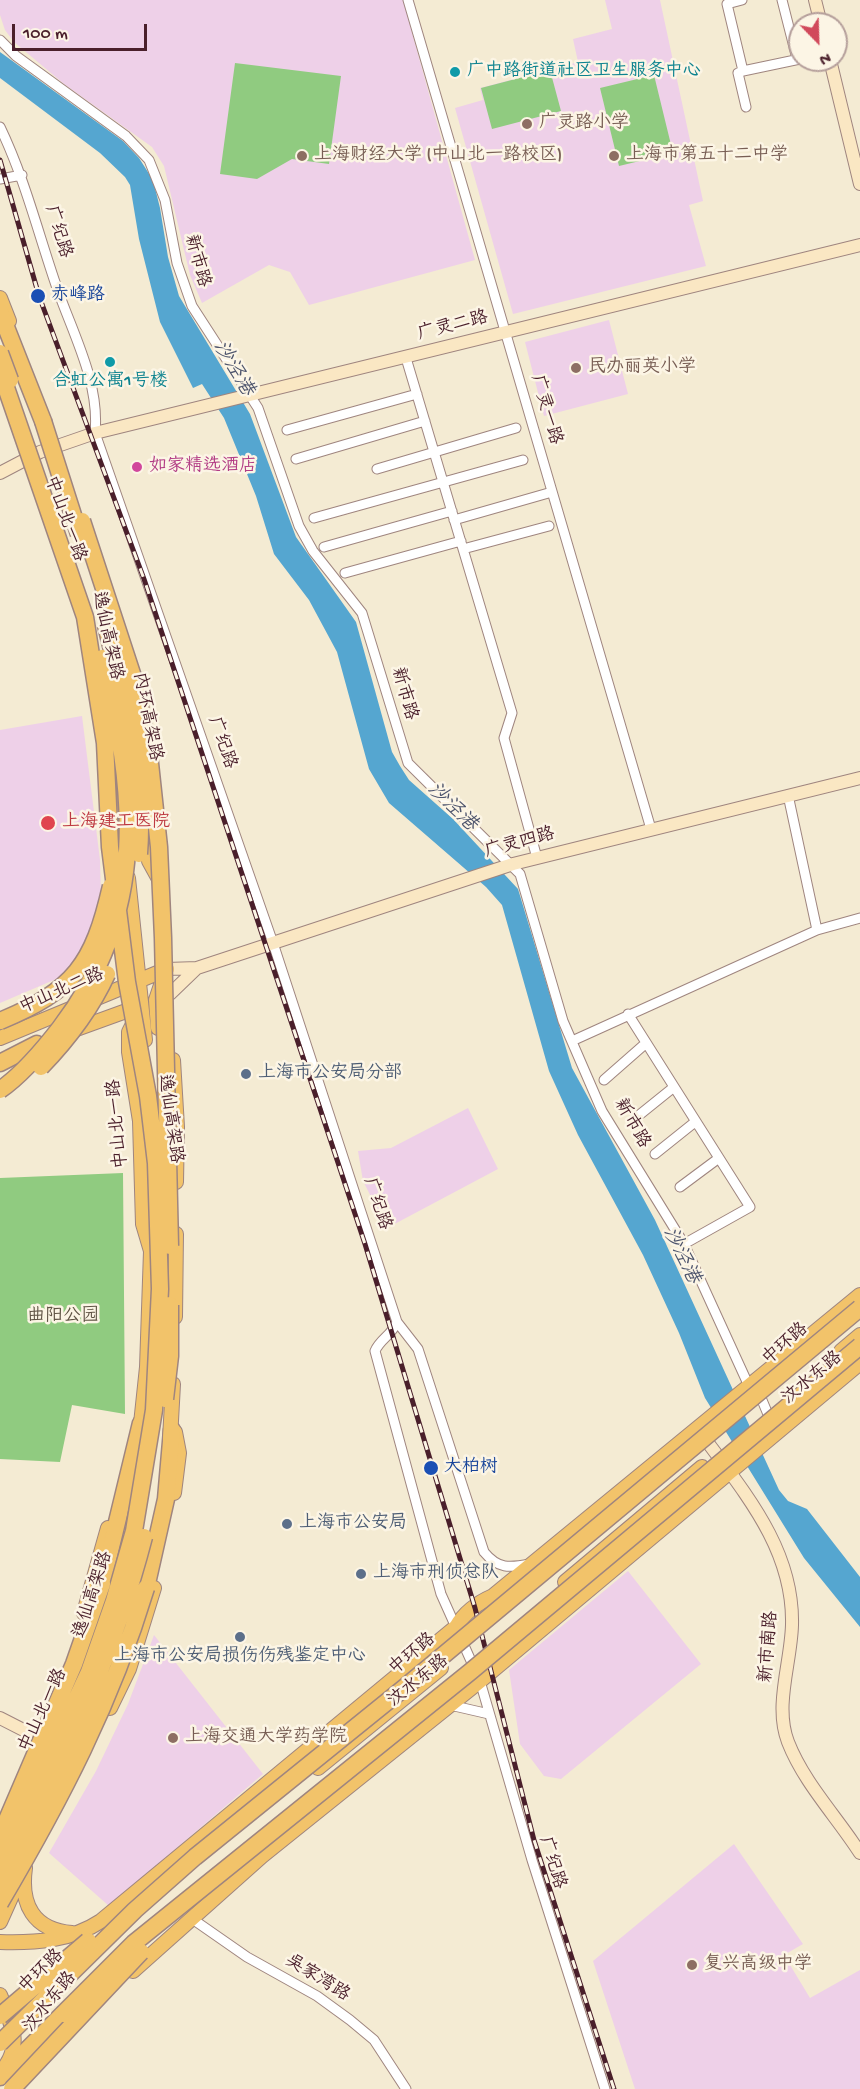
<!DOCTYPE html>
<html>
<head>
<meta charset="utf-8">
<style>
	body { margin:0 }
	#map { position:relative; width:860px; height:2089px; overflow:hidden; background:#f4ebd3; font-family:"Gochi Hand",sans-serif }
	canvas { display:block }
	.north { position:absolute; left:788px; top:12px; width:60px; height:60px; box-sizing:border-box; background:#fcf5e5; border:2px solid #b59f9b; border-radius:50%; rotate:157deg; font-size:16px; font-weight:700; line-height:24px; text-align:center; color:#4a1f2b }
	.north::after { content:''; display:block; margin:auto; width:21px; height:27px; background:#d1495b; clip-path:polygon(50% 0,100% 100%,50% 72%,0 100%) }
	.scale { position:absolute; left:12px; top:24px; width:135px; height:27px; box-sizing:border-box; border:3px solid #4a1f2b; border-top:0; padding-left:8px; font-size:18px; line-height:21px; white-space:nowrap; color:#4a1f2b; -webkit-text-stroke:4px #fcf5e5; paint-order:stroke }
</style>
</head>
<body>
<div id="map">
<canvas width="860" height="2089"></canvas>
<div class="north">N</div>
<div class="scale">100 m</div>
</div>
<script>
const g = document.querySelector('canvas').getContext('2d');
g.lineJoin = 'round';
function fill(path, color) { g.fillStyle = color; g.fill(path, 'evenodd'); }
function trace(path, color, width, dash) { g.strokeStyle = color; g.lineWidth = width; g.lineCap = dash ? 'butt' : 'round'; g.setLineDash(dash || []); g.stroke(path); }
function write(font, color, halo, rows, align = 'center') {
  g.font = font + ' "Gochi Hand","LXGW WenKai TC",sans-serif'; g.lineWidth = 5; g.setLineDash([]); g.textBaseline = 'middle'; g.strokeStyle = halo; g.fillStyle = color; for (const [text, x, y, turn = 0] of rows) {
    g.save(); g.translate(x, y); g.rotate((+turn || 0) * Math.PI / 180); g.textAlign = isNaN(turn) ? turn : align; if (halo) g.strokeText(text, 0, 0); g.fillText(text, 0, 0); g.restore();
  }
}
const built = new Path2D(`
	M0,0H403L475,260L309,305L290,272L269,265L202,303L190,275L164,166L152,147L64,84L14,42L5,30L0,15Z
	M605,0H660L703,201L689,205L706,266L513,314L455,108L483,100L480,88L578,62L573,39L612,29Z
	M609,320L628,394L544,416L525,342Z
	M82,716L100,860L101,896L97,924L68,974L0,1003V730Z
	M468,1108L498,1169L387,1228L363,1181L358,1151L391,1148Z
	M628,1571L701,1664L561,1779L544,1776L520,1744L509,1670Z
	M154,1635L263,1774L109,1906L49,1853L96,1771L128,1704Z
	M734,1844L803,1944L784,1955L810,1998L860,1970V2089H635L593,1961Z`);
const green = new Path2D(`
	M235,63L341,76L329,164L292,159L257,179L220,174Z
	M550,70L561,111L492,129L481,88Z
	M654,75L673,153L619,166L600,88Z
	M123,1173L125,1414L72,1405L60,1462L0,1459V1178Z`);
const water = new Path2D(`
	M0,52L123,141L139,158L153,180L160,208L168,257L179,296L250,414L296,537L356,622L392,752L400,766L409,780L453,819L518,889L572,1068L655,1220L779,1490L788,1501L807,1509L860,1577V1627L804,1558L705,1398L679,1333L643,1255L578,1135L549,1071L502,905L486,887L389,803L369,769L337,652L309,600L274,554L256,496L224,418L202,384L193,388L160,322L139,239L130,185L125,177L100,153L0,78Z`);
const street = new Path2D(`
	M408,0L651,829
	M742,0L727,4L743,71L738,73L746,107
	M782,0L797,59
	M0,40L16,56L126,136L149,160L165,200L177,263L192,306L258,408L299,526L313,551L362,613L408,763L520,874L563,1021L602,1111L684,1244L748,1384L762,1400L772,1424
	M743,71L800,59
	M0,127C25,179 38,233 57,288C73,334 100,383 95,433L273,943L397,1322L418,1349L484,1552C498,1569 509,1568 530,1564
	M0,179L22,175
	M406,358L512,713L504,738L537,858
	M287,430L417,394
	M296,459L425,421
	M377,469L516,428
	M314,518L523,460
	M454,520L552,492
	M324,547L452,511
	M463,549L549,526
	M345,573L461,541
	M788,795L817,930
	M628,1014L750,1207L684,1244
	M572,1041L817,930L860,918
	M604,1080L645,1044
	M633,1120L674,1087
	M655,1154L695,1122
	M680,1187L719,1158
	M397,1322C392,1335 380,1339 375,1351L441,1594L480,1681L532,1860L605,2089
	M450,1705L489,1714
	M191,1918L247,1957L317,1996L350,2020L374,2040L406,2089`);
const secondary = new Path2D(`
	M815,0L821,24
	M830,60L860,184
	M0,473L40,452L95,433L860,245
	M167,969L197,968L513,864L860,778
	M170,994L197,968
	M700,1432C743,1491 794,1548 792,1625C791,1663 774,1706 788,1742C804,1783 837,1817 860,1853
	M0,1718L47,1742`);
const primary = new Path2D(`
	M0,298L9,321
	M115,806L118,766
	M147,810L149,861L160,881
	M128,878L145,1040
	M133,1024L129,1032V1052L140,1121L143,1224L151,1251L147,1367L140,1433
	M158,1028L156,1000L162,982
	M71,1031L140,1006
	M0,1038L167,969
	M173,1060L177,1127L176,1182
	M175,1317L176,1234
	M841,1351L860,1335
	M170,1439L173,1384
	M174,1493L179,1453L175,1432
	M565,1582L702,1467
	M84,1613L108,1528
	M110,1708L129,1669L154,1588
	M318,1768L441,1668
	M25,1868C20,1904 33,1930 72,1933
	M0,1922L13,1893
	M0,1942C35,1943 71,1941 101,1921L456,1627C464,1613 477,1603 493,1596L860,1295
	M133,1971L262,1856L480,1681L860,1363
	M0,1995C10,2020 23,2044 4,2068`);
const highway = new Path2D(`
	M0,312L43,421
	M0,1063L37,1044
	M102,1584L141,1423
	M146,1588L166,1499L172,1430
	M0,2077L63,2014`);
const rail = new Path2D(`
	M0,160L39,296L144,579L365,1244L475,1608L534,1840L614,2089`);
const highwayBridge = new Path2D(`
	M0,353L10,380
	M0,370L85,617L105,743L110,847L127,982L148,1096L156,1163L160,1289L154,1410L134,1531L114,1601L89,1672L0,1862
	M43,421L79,534
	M82,521L136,686L149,754L159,847L163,938L170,1246
	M106,625C124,700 145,776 139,854
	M0,1021C74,990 93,965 111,886
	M41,1067C68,1039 91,1009 107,974
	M0,1090C23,1074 43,1050 60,1028C149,912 136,791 102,658
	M165,1399L170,1356V1305
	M0,1836L74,1664L102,1584
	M0,1888C57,1771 111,1665 144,1537
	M0,1903C61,1799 111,1704 146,1588
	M63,2014L134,1943L470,1672L860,1346
	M0,2016L88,1941
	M0,2043L135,1910L195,1857L404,1688L860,1308
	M12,2089L141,1952`);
const markers = [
	[455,72,6,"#0f9aa8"],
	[527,124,6,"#8d6e63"],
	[302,156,6,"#8d6e63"],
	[614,156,6,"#8d6e63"],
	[38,296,8,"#1a4fb4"],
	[110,362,6,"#0f9aa8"],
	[576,368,6,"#8d6e63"],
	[137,467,6,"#d1479c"],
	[48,823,8,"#e0444e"],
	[246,1074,6,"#5c6f8a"],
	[431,1468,8,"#1a4fb4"],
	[287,1524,6,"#5c6f8a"],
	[361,1574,6,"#5c6f8a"],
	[240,1637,6,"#5c6f8a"],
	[173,1738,6,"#8d6e63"],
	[692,1965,6,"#8d6e63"]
];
const cultureNames = [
	["广中路街道社区卫生服务中心",467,72],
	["合虹公寓1号楼",110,382,"center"]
];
const educationNames = [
	["广灵路小学",539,124],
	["上海财经大学 (中山北一路校区)",314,156],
	["上海市第五十二中学",626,156],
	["民办丽英小学",588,368],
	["上海交通大学药学院",185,1738],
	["复兴高级中学",704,1965]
];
const streetNames = [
	["广纪路",57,232,73],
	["新市路",196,261,75],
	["广灵二路",453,327,-14],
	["广灵一路",545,410,74],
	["中山北一路",64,519,70],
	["逸仙高架路",106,636,78],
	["新市路",403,694,74],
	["内环高架路",146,717,79],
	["广纪路",221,743,71],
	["广灵四路",520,844,-15],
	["中山北二路",62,992,-23],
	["逸仙高架路",169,1119,82],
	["中山北一路",119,1124,-95],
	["新市路",631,1124,60],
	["广纪路",376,1204,72],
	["中环路",786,1345,-41],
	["汶水东路",813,1379,-40],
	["逸仙高架路",94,1595,-72],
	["新市南路",770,1647,-85],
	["中环路",413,1655,-40],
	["汶水东路",419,1682,-39],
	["中山北一路",44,1711,-65],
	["广纪路",551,1863,73],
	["中环路",42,1972,-44],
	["吴家湾路",317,1979,32],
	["汶水东路",51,2003,-51]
];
const transitNames = [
	["赤峰路",51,296],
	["大柏树",444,1468]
];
const hotelNames = [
	["如家精选酒店",149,467]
];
const healthNames = [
	["上海建工医院",62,823]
];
const serviceNames = [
	["上海市公安局分部",258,1074],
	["上海市公安局",299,1524],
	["上海市刑侦总队",373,1574],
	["上海市公安局损伤伤残鉴定中心",240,1657,"center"]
];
const parkNames = [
	["曲阳公园",63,1317]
];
const waterNames = [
	["沙泾港",232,369,59],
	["沙泾港",451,808,44],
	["沙泾港",680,1256,64]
];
fill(built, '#eed0e8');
fill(green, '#90cb80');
fill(water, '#55a6d0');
trace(street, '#9f857f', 11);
trace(secondary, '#9f857f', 14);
trace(primary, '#9f857f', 16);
trace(highway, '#9f857f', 19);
trace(street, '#fff', 9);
trace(secondary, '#fae7c3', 12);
trace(primary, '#f2c36a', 14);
trace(highway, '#f2c36a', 16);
trace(rail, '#4a1f2b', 5);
trace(rail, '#fcf5e5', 3, [9]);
trace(highwayBridge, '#9f857f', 19, []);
trace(highwayBridge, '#f2c36a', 16);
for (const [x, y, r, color] of markers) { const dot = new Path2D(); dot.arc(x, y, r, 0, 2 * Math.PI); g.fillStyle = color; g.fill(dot); trace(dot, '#fcf5e5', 2); }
write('18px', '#0d838f', '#fcf5e5', cultureNames, 'left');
write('18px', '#785e54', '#fcf5e5', educationNames, 'left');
write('18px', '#4a1f2b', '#fcf5e5', streetNames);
write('18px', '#164399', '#fcf5e5', transitNames, 'left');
write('18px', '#b23c85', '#fcf5e5', hotelNames, 'left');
write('18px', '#be3a42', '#fcf5e5', healthNames, 'left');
write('18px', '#4e5e75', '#fcf5e5', serviceNames, 'left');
write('18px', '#5f5344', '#fcf5e5', parkNames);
write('italic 20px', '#4e556d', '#fcf5e5', waterNames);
</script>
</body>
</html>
